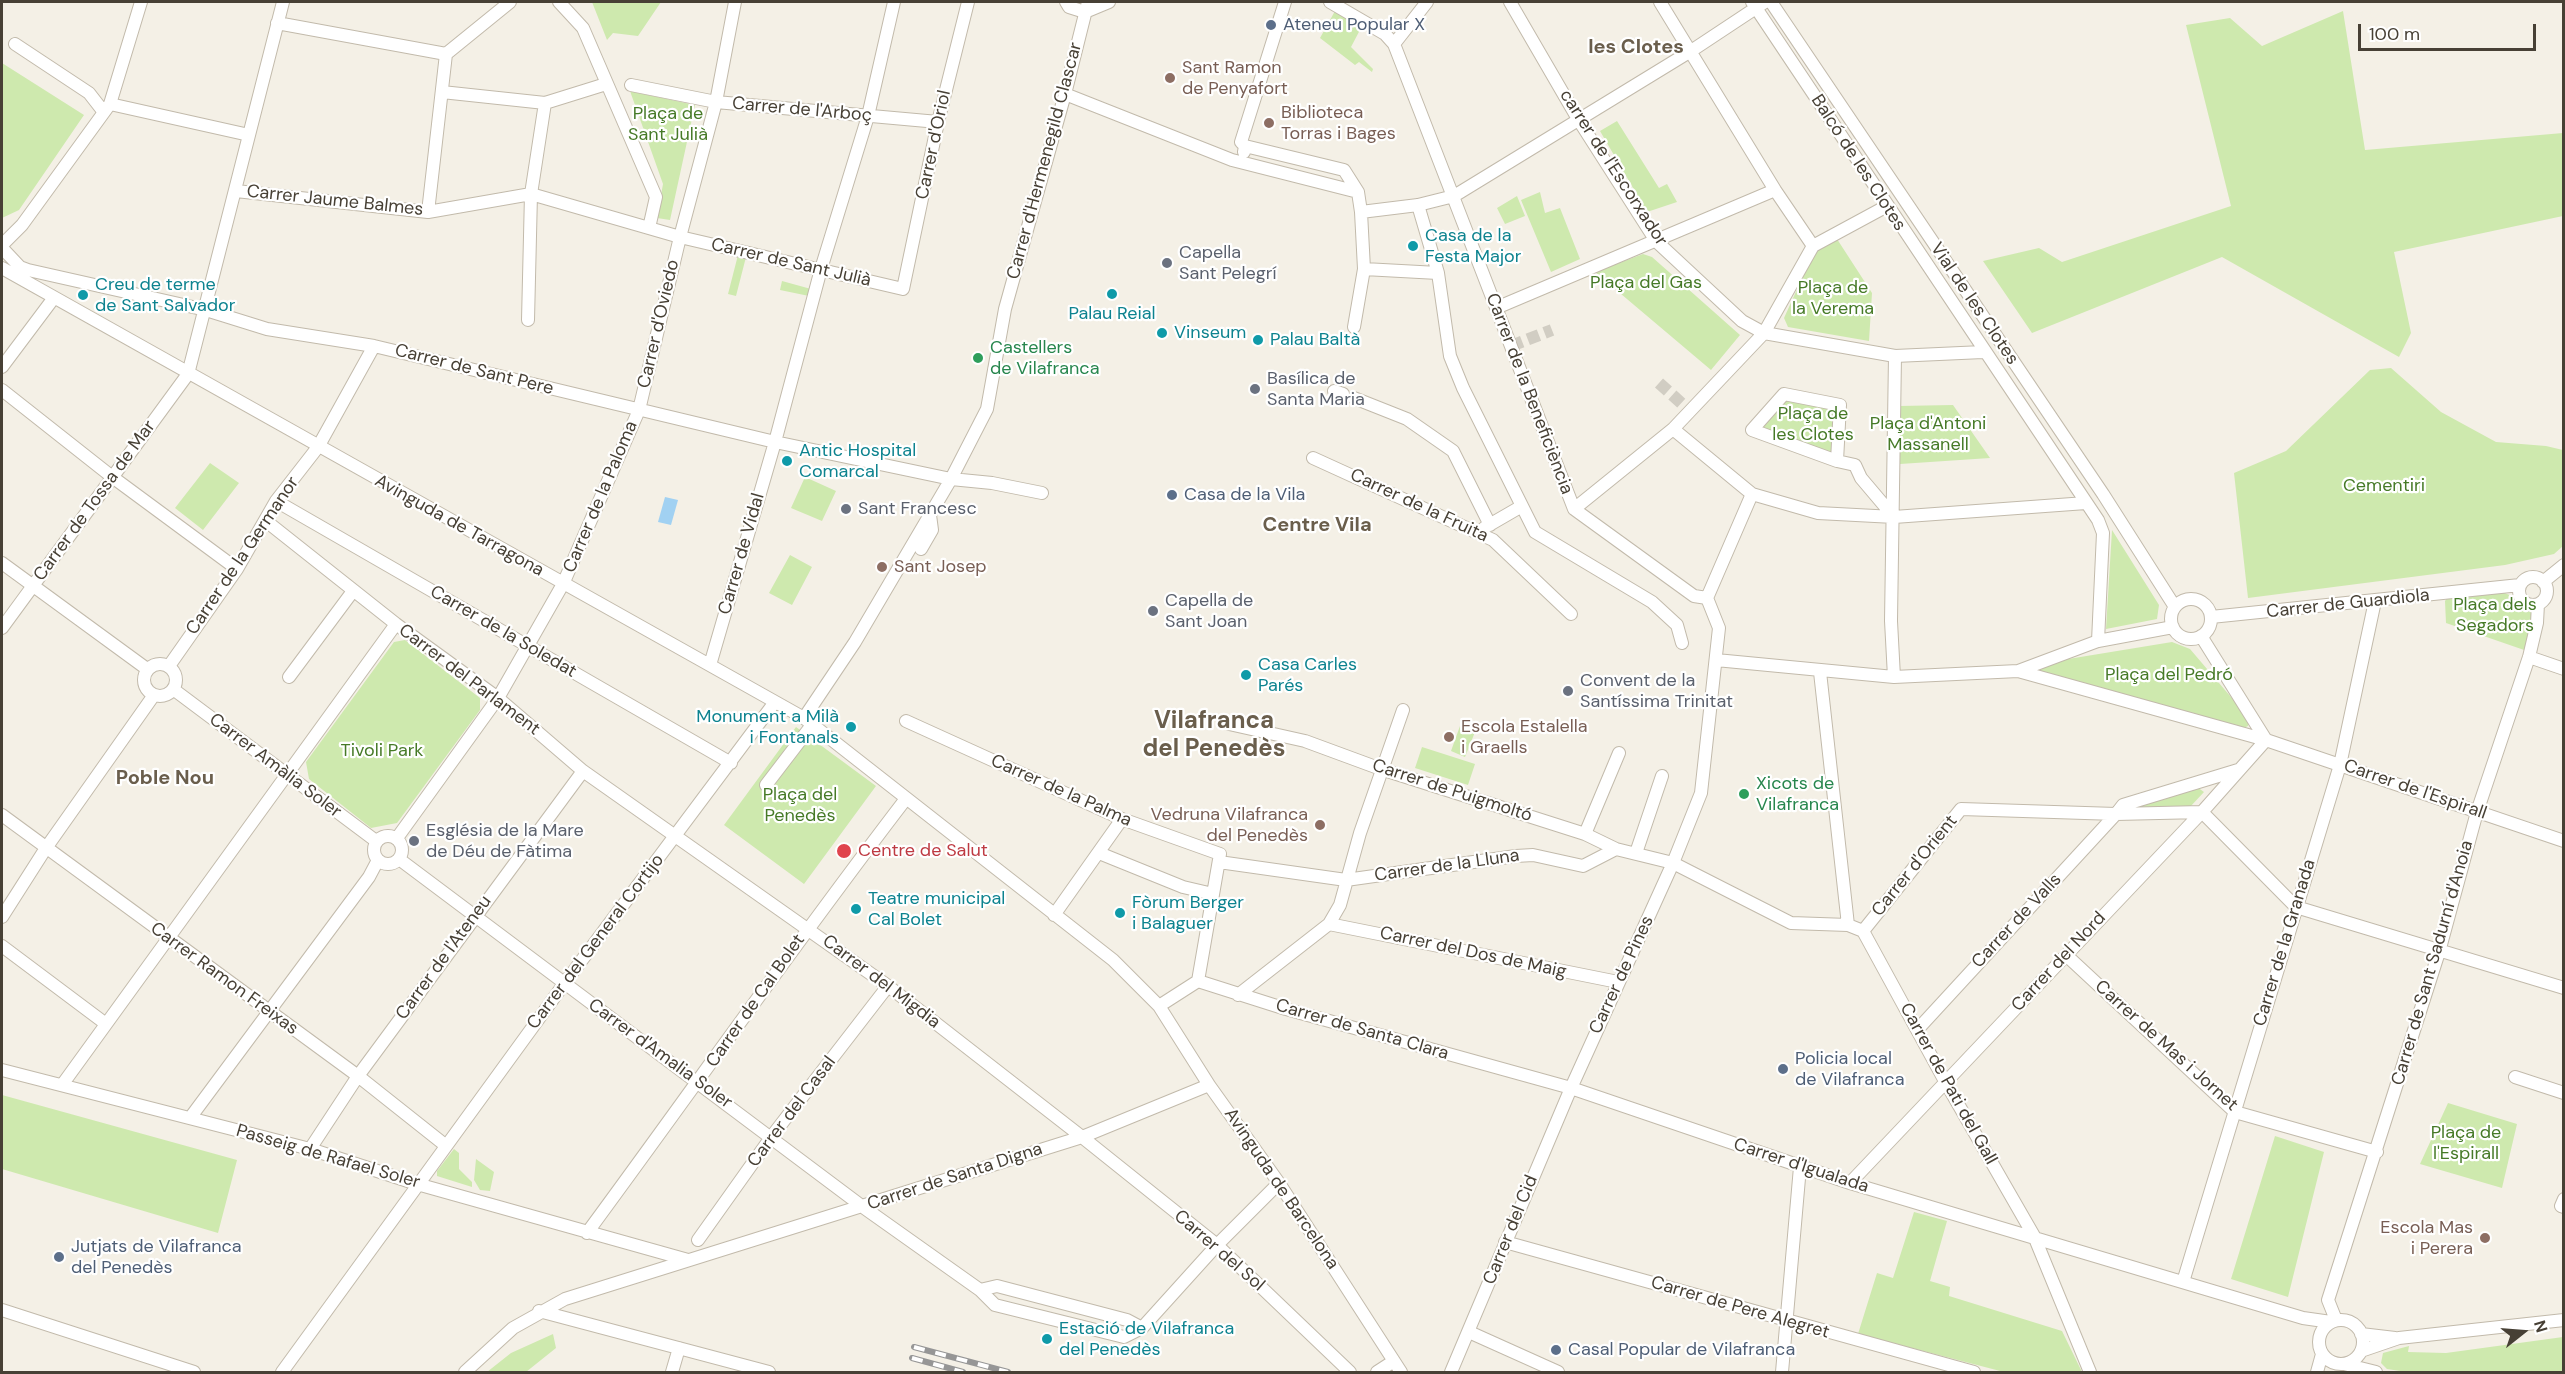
<!DOCTYPE html>
<html>
<head>
<meta charset="utf-8">
<style>
	body { margin:0 }
	#map { position:relative; width:2565px; height:1374px; overflow:hidden; background:#f4f0e6; font-family:"DM Sans",sans-serif }
	canvas { display:block }
	.frame { position:absolute; inset:0; border:3px solid #474035; pointer-events:none }
	.north { position:absolute; left:2493px; top:1302px; width:60px; height:60px; -webkit-text-stroke:4px #fff; paint-order:stroke; rotate:73deg; font-size:16px; font-weight:700; line-height:24px; text-align:center; color:#474035 }
	.north::after { content:''; display:block; margin:auto; width:21px; height:27px; background:#474035; clip-path:polygon(50% 0,100% 100%,50% 72%,0 100%) }
	.scale { position:absolute; left:2358px; top:24px; width:178px; height:27px; box-sizing:border-box; border:3px solid #474035; border-top:0; padding-left:8px; font-size:18px; line-height:21px; white-space:nowrap; color:#474035; -webkit-text-stroke:4px #fff; paint-order:stroke }
</style>
</head>
<body>
<div id="map">
<canvas width="2565" height="1374"></canvas>
<div class="frame"></div>
<div class="north">N</div>
<div class="scale">100 m</div>
</div>
<script>
const g = document.querySelector('canvas').getContext('2d');
g.lineJoin = 'round';
function fill(path, color) { g.fillStyle = color; g.fill(path, 'evenodd'); }
function trace(path, color, width, dash) { g.strokeStyle = color; g.lineWidth = width; g.lineCap = dash ? 'butt' : 'round'; g.setLineDash(dash || []); g.stroke(path); }
function write(font, color, halo, rows, align = 'center') {
  g.font = font + ' "DM Sans",sans-serif'; g.lineWidth = 4.5; g.setLineDash([]); g.textBaseline = 'middle'; g.strokeStyle = halo; g.fillStyle = color; for (const [text, x, y, turn = 0] of rows) {
    g.save(); g.translate(x, y); g.rotate((+turn || 0) * Math.PI / 180); g.textAlign = isNaN(turn) ? turn : align; if (halo) g.strokeText(text, 0, 0); g.fillText(text, 0, 0); g.restore();
  }
}
const green = new Path2D(`
	M592,2H661L638,36L613,33L607,40Z
	M1335,11L1361,28L1351,47L1373,69L1372,72L1359,62L1355,65L1320,38Z
	M2343,11L2365,150L2563,133V216L2394,252L2411,333L2399,357L2222,257L2032,333L1983,261L2039,248L2062,262L2231,206L2186,25L2230,18L2262,46Z
	M2,63L84,115L19,210L2,218Z
	M630,91L695,105L670,220L657,218L663,184Z
	M1617,121L1659,188L1667,184L1677,202L1647,212L1600,131Z
	M1540,192L1545,213L1560,208L1580,259L1551,272L1521,200Z
	M1517,196L1525,216L1505,224L1497,208Z
	M1837,239L1872,293L1869,341L1788,327L1784,318L1814,252Z
	M1643,254L1652,257L1740,335L1711,370L1595,272Z
	M738,255L746,257L736,296L728,294Z
	M782,281L811,289L809,296L780,290Z
	M2391,368L2441,412L2496,442L2546,446L2563,450V546L2554,554L2505,565L2248,598L2234,473L2286,451L2370,370Z
	M1786,399L1836,407L1834,448L1831,452L1757,429Z
	M1953,405L1990,458L1900,464L1899,406Z
	M210,463L239,483L203,530L175,508Z
	M805,477L836,491L822,521L791,508Z
	M2112,530L2159,605L2157,619L2106,629Z
	M790,555L812,567L792,605L769,593Z
	M2499,591L2515,597L2519,606L2535,614L2527,651L2446,623L2445,601L2449,595Z
	M405,640L480,698V710L397,823L371,828L309,779L306,762L394,642Z
	M2172,642L2190,649L2248,717V726L2244,728L2024,671L2056,661Z
	M1460,726L1475,732L1465,757L1451,751Z
	M796,727L876,786L804,884L724,825Z
	M1422,747L1475,764L1468,785L1415,768Z
	M2197,787L2204,792L2190,807L2142,809V801Z
	M2,1095L237,1160L218,1233L2,1169Z
	M2448,1103L2517,1124L2502,1188L2420,1164Z
	M2275,1136L2324,1152L2288,1297L2231,1279Z
	M454,1149L459,1153V1169L472,1182V1187L437,1176V1171Z
	M476,1159L494,1172L490,1191L480,1190L474,1180Z
	M1914,1212L1947,1221L1930,1281L1950,1287L1949,1296L2062,1331L2082,1372H2004L1858,1334L1877,1273L1893,1278Z
	M553,1334L556,1348L526,1372H487L511,1353Z
	M2563,1337V1372H2407L2387,1369L2381,1363L2383,1353L2409,1346L2408,1352L2446,1353Z`);
const water = new Path2D(`
	M665,497L678,500L671,525L658,522Z`);
const minorTunnel = new Path2D(`
	M1511,346L1552,330
	M1659,383L1690,411`);
const minor = new Path2D(`
	M559,2L583,28L656,197L649,228
	M1066,2L1069,7L1085,12
	M1330,2L1385,34L1394,44L1574,509
	M1510,2L1578,119L1656,241L1742,321L1764,333L1895,356L1983,352
	M1660,2L1775,190L1813,246
	M1752,2L2098,520L2103,533L2098,641
	M1771,2L2103,494L2175,607
	M1085,12L1109,2
	M277,23L446,54
	M15,44L89,93L103,111
	M1394,44L1427,2
	M631,85L716,102L938,122
	M442,92L545,103L606,84
	M1065,94L1232,160L1358,192
	M110,104L249,135
	M1245,146L1344,170L1358,192L1361,212L1364,269L1354,327
	M1244,152L1245,146L1241,142L1285,2
	M236,191L428,212L531,194L680,237L903,289L938,122L968,2
	M1418,205L1438,273L1450,356L1463,388L1535,532L1652,602L1677,625L1682,643
	M428,212L446,54L510,2
	M1361,212L1418,205L1454,196L1691,51L1765,2
	M3,244L22,225L110,104L141,2
	M4,250L20,267L28,270L206,310L267,329L374,346L775,442L951,479L992,483L1042,493
	M2,268L804,718L1113,960L1159,1006L1209,1085L1279,1183L1401,1372
	M1364,269L1438,273
	M1496,308L1775,190
	M528,320L531,194L545,103
	M2,367L53,299
	M2,390L111,476L237,569
	M1334,391L1343,394
	M1354,398L1407,419L1453,451L1490,525
	M1673,429L1752,494L1818,513L1894,517L2086,503
	M1313,458L1493,540L1571,614
	M1837,461L1752,430L1784,394L1840,405L1837,461L1855,465L1861,478L1894,517
	M276,501L731,763
	M1574,509L1673,429L1764,333L1813,246L1887,206
	M1574,509L1694,596L1707,598
	M266,521L396,624L498,698L583,771L888,986L1082,1137L1217,1245L1350,1372
	M1484,528L1522,506
	M921,549L932,530L930,515
	M2,563L147,669
	M2519 591a14 14 0 1 1 28 0a14 14 0 1 1-28 0Z
	M2543,582L2564,565
	M1707,598L1752,494
	M2171 619a20 20 0 1 1 40 0a20 20 0 1 1-40 0Z
	M2211,617L2520,585
	M2,628L188,374L283,2
	M2201,636L2266,740
	M2529,657L2564,669
	M1716,660L1894,677L2018,671L2098,641L2173,627
	M144 680a16 16 0 1 1 32 0a16 16 0 1 1-32 0Z
	M710,665L775,442L821,269L868,116L894,2
	M169,666L237,569L276,501L318,447L374,346
	M2018,671L2266,740L2564,841
	M1820,672L1848,925
	M289,677L353,591
	M1894,677L1891,621L1895,356
	M173,689L376,841
	M804,718L855,642L951,479L987,409L1005,309L1065,94L1088,2
	M906,721L1122,819L1220,854L1198,981
	M1229,724L1305,741L1381,769L1585,834L1616,849L1673,863L1791,923L1848,925L1863,931
	M766,785L812,725
	M2202,812L2296,907L2564,988
	M2,815L358,1076L445,1145
	M1585,834L1619,753
	M374 850a14 14 0 1 1 28 0a14 14 0 1 1-28 0Z
	M397,838L498,698L563,584L639,410L680,237L716,102L735,2
	M1099,853L1183,887L1213,894
	M1636,853L1662,776
	M399,859L863,1207L980,1290L995,1305L1124,1337L1142,1328L1217,1245L1279,1183
	M1219,862L1346,880L1516,856L1533,855L1583,866L1616,849
	M1054,915L1122,819
	M2,917L46,848L154,695
	M1329,924L1618,982
	M1863,931L1946,1083L2034,1236L2090,1372
	M1863,931L1961,809L2116,814L2123,805L2238,770
	M2,946L106,1024
	M2066,955L2235,1112L2377,1152
	M1198,981L1286,1009L1571,1088L1850,1183L2303,1318L2331,1322
	M1238,995L1329,924L1340,905L1360,833L1403,710
	M1159,1006L1198,981
	M1918,1029L2116,814L2202,812
	M2,1070L310,1149L417,1184L688,1260
	M2515,1077L2564,1093
	M62,1085L396,624
	M190,1118L369,877L378,860
	M310,1149L358,1076L583,771
	M1850,1183L2202,812L2266,740
	M2564,1199L2561,1206L2564,1207
	M587,1233C693,1089 796,942 905,800
	M698,1240L772,1136L888,986
	M1505,1242L1974,1372
	M2183,1282L2340,765L2375,601
	M980,1290L997,1286L1127,1320L1142,1328
	M2,1310L194,1372
	M539,1311L769,1372
	M2336,1320L2328,1300L2439,952L2477,812L2529,657L2537,623L2538,604
	M2319 1342a22 22 0 1 1 44 0a22 22 0 1 1-44 0Z
	M1469,1332L1558,1372
	M2361,1334L2395,1338
	M2361,1351L2399,1338L2564,1320
	M2344,1364L2376,1372
	M282,1372L564,984L775,702
	M465,1372L513,1328L565,1299L1082,1137L1209,1085
	M672,1372L679,1348
	M1377,1372L1394,1361
	M1451,1372L1571,1088L1673,863L1701,793L1719,628L1707,598
	M1782,1372L1800,1167
	M2317,1372L2322,1354`);
const rail = new Path2D(`
	M914,1347L1008,1372
	M912,1358L963,1372`);
const markers = [
	[1271,25,6,"#5c6f8a"],
	[1170,78,6,"#8d6e63"],
	[1269,123,6,"#8d6e63"],
	[1413,246,6,"#0f9aa8"],
	[1167,263,6,"#6b7280"],
	[1112,294,6,"#0f9aa8"],
	[83,295,6,"#0f9aa8"],
	[1162,333,6,"#0f9aa8"],
	[1258,340,6,"#0f9aa8"],
	[978,358,6,"#2e9e5b"],
	[1255,389,6,"#6b7280"],
	[787,461,6,"#0f9aa8"],
	[1172,495,6,"#5c6f8a"],
	[846,509,6,"#6b7280"],
	[882,567,6,"#8d6e63"],
	[1153,611,6,"#6b7280"],
	[1246,675,6,"#0f9aa8"],
	[1568,691,6,"#6b7280"],
	[851,727,6,"#0f9aa8"],
	[1449,737,6,"#8d6e63"],
	[1744,794,6,"#2e9e5b"],
	[1320,825,6,"#8d6e63"],
	[414,841,6,"#6b7280"],
	[844,851,8,"#e0444e"],
	[856,909,6,"#0f9aa8"],
	[1120,913,6,"#0f9aa8"],
	[1783,1069,6,"#5c6f8a"],
	[2485,1238,6,"#8d6e63"],
	[59,1257,6,"#5c6f8a"],
	[1047,1339,6,"#0f9aa8"],
	[1556,1350,6,"#5c6f8a"]
];
const serviceNames = [
	["Ateneu Popular X",1283,25],
	["Casa de la Vila",1184,495],
	["Policia local",1795,1059],
	["de Vilafranca",1795,1080],
	["Jutjats de Vilafranca",71,1247],
	["del Penedès",71,1268],
	["Casal Popular de Vilafranca",1568,1350]
];
const educationNames = [
	["Sant Ramon",1182,68],
	["de Penyafort",1182,89],
	["Biblioteca",1281,113],
	["Torras i Bages",1281,134],
	["Sant Josep",894,567],
	["Escola Estalella",1461,727],
	["i Graells",1461,748],
	["Vedruna Vilafranca",1308,815,"right"],
	["del Penedès",1308,836,"right"],
	["Escola Mas",2473,1228,"right"],
	["i Perera",2473,1249,"right"]
];
const streetNames = [
	["Carrer de l'Arboç",802,110,5],
	["Carrer d'Oriol",934,145,-78],
	["Carrer d'Hermenegild Clascar",1045,161,-75],
	["Balcó de les Clotes",1858,163,57],
	["carrer de l'Escorxador",1613,168,57],
	["Carrer Jaume Balmes",335,201,6],
	["Carrer de Sant Julià",791,263,13],
	["Vial de les Clotes",1974,304,56],
	["Carrer d'Oviedo",659,324,-77],
	["Carrer de Sant Pere",474,370,14],
	["Carrer de la Beneficiència",1529,394,69],
	["Carrer de la Paloma",601,497,-67],
	["Carrer de Tossa de Mar",95,501,-54],
	["Carrer de la Fruita",1419,506,25],
	["Avinguda de Tarragona",459,526,29],
	["Carrer de Vidal",742,554,-74],
	["Carrer de la Germanor",243,556,-56],
	["Carrer de Guardiola",2348,604,-6],
	["Carrer de la Soledat",503,632,30],
	["Carrer del Parlament",469,680,37],
	["Carrer Amàlia Soler",275,766,37],
	["Carrer de l'Espirall",2415,790,19],
	["Carrer de la Palma",1061,791,24],
	["Carrer de Puigmoltó",1452,791,18],
	["Carrer de la Lluna",1447,866,-8],
	["Carrer d'Orient",1915,866,-51],
	["Carrer de Valls",2017,921,-47],
	["Carrer del General Cortijo",596,942,-53],
	["Carrer de la Granada",2285,943,-73],
	["Carrer del Dos de Maig",1473,953,12],
	["Carrer de l'Ateneu",444,958,-54],
	["Carrer del Nord",2059,962,-47],
	["Carrer de Sant Sadurní d'Anoia",2433,963,-74],
	["Carrer de Pines",1622,975,-65],
	["Carrer Ramon Freixas",224,979,36],
	["Carrer del Migdia",881,982,37],
	["Carrer de Cal Bolet",756,1001,-55],
	["Carrer de Santa Clara",1362,1030,16],
	["Carrer de Mas i Jornet",2166,1046,42],
	["Carrer d'Amalia Soler",660,1054,36],
	["Carrer de Pati del Gall",1948,1084,61],
	["Carrer del Casal",792,1112,-53],
	["Passeig de Rafael Soler",328,1157,16],
	["Carrer d'Igualada",1801,1166,18],
	["Carrer de Santa Digna",955,1177,-18],
	["Avinguda de Barcelona",1281,1189,56],
	["Carrer del Cid",1511,1230,-68],
	["Carrer del Sol",1219,1251,41],
	["Carrer de Pere Alegret",1740,1308,16]
];
const parkNames = [
	["Plaça de",668,114],
	["Sant Julià",668,135],
	["Plaça del Gas",1646,283],
	["Plaça de",1833,288],
	["la Verema",1833,309],
	["Plaça de",1813,414],
	["les Clotes",1813,435],
	["Plaça d'Antoni",1928,424],
	["Massanell",1928,445],
	["Cementiri",2384,486],
	["Plaça dels",2495,605],
	["Segadors",2495,626],
	["Plaça del Pedró",2169,675],
	["Tivoli Park",382,751],
	["Plaça del",800,795],
	["Penedès",800,816],
	["Plaça de",2466,1133],
	["l'Espirall",2466,1154]
];
const cultureNames = [
	["Casa de la",1425,236],
	["Festa Major",1425,257],
	["Creu de terme",95,285],
	["de Sant Salvador",95,306],
	["Palau Reial",1112,314,"center"],
	["Vinseum",1174,333],
	["Palau Baltà",1270,340],
	["Antic Hospital",799,451],
	["Comarcal",799,472],
	["Casa Carles",1258,665],
	["Parés",1258,686],
	["Monument a Milà",839,717,"right"],
	["i Fontanals",839,738,"right"],
	["Teatre municipal",868,899],
	["Cal Bolet",868,920],
	["Fòrum Berger",1132,903],
	["i Balaguer",1132,924],
	["Estació de Vilafranca",1059,1329],
	["del Penedès",1059,1350]
];
const worshipNames = [
	["Capella",1179,253],
	["Sant Pelegrí",1179,274],
	["Basílica de",1267,379],
	["Santa Maria",1267,400],
	["Sant Francesc",858,509],
	["Capella de",1165,601],
	["Sant Joan",1165,622],
	["Convent de la",1580,681],
	["Santíssima Trinitat",1580,702],
	["Església de la Mare",426,831],
	["de Déu de Fàtima",426,852]
];
const leisureNames = [
	["Castellers",990,348],
	["de Vilafranca",990,369],
	["Xicots de",1756,784],
	["Vilafranca",1756,805]
];
const healthNames = [
	["Centre de Salut",858,851]
];
const neighbourhoodNames = [
	["les Clotes",1636,48],
	["Centre Vila",1317,526],
	["Poble Nou",165,779]
];
const districtNames = [
	["Vilafranca",1214,722],
	["del Penedès",1214,750]
];
fill(green, '#cee9ae');
fill(water, '#a1d1f2');
trace(minorTunnel, '#d1cdc3', 12, [12, 6]);
trace(minor, '#c2baab', 14);
trace(minor, '#fff', 12);
trace(rail, '#969696', 6);
trace(rail, '#fff', 4, [11]);
for (const [x, y, r, color] of markers) { const dot = new Path2D(); dot.arc(x, y, r, 0, 2 * Math.PI); g.fillStyle = color; g.fill(dot); trace(dot, '#fff', 2); }
write('18px', '#4e5e75', '#fff', serviceNames, 'left');
write('18px', '#785e54', '#fff', educationNames, 'left');
write('18px', '#474035', '#fff', streetNames);
write('18px', '#467a27', '#fff', parkNames);
write('18px', '#0d838f', '#fff', cultureNames, 'left');
write('18px', '#5b616d', '#fff', worshipNames, 'left');
write('18px', '#27864d', '#fff', leisureNames, 'left');
write('18px', '#be3a42', '#fff', healthNames, 'left');
write('bold 20px', '#6a5e4c', '#fff', neighbourhoodNames);
write('bold 24px', '#6a5e4c', '#fff', districtNames);
</script>
</body>
</html>
